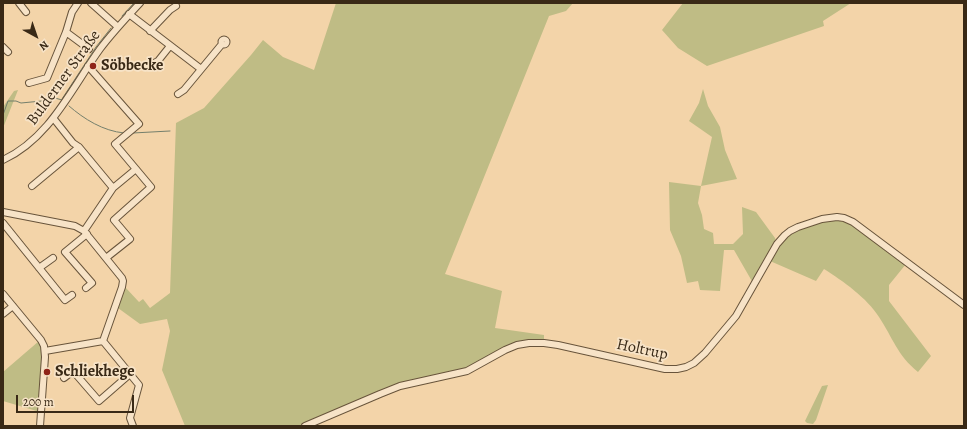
<!DOCTYPE html>
<html>
<head>
<meta charset="utf-8">
<style>
	body { margin:0 }
	#map { position:relative; width:967px; height:429px; overflow:hidden; background:#f3d4a9; font-family:Alegreya,serif }
	canvas { display:block }
	.frame { position:absolute; inset:0; border:4px solid #392916; pointer-events:none }
	.north { position:absolute; left:16px; top:16px; width:40px; height:40px; -webkit-text-stroke:3px #f7e3c7; paint-order:stroke; rotate:140deg; font-size:11px; font-weight:700; line-height:16px; text-align:center; color:#392916 }
	.north::after { content:''; display:block; margin:auto; width:14px; height:18px; background:#392916; clip-path:polygon(50% 0,100% 100%,50% 72%,0 100%) }
	.scale { position:absolute; left:16px; top:395px; width:118px; height:18px; box-sizing:border-box; border:2px solid #392916; border-top:0; padding-left:5px; font-size:12px; line-height:14px; white-space:nowrap; color:#392916; -webkit-text-stroke:3px #f7e3c7; paint-order:stroke }
</style>
</head>
<body>
<div id="map">
<canvas width="967" height="429"></canvas>
<div class="frame"></div>
<div class="north">N</div>
<div class="scale">200 m</div>
</div>
<script>
const g = document.querySelector('canvas').getContext('2d');
g.lineJoin = 'round';
function fill(path, color) { g.fillStyle = color; g.fill(path, 'evenodd'); }
function trace(path, color, width, dash) { g.strokeStyle = color; g.lineWidth = width; g.lineCap = dash ? 'butt' : 'round'; g.setLineDash(dash || []); g.stroke(path); }
function write(font, color, halo, rows, align = 'center') {
  g.font = font + ' Alegreya,serif'; g.lineWidth = 3.5; g.setLineDash([]); g.textBaseline = 'middle'; g.strokeStyle = halo; g.fillStyle = color; for (const [text, x, y, turn = 0] of rows) {
    g.save(); g.translate(x, y); g.rotate((+turn || 0) * Math.PI / 180); g.textAlign = isNaN(turn) ? turn : align; if (halo) g.strokeText(text, 0, 0); g.fillText(text, 0, 0); g.restore();
  }
}
const green = new Path2D(`
	M336,3H573L566,11L549,16L445,274L502,291L495,328L544,335V341H529L467,368L400,384L379,391L300,426H185L162,370L170,331L167,319L140,324L118,308L125,287L139,302L143,299L150,308L170,293L176,123L204,108L251,55L263,40L283,57L314,70Z
	M683,3H851L823,21L824,26L707,66L678,48L662,30Z
	M703,89L708,106L720,127L725,150L737,179L701,186L698,203L702,215L704,229L713,233L714,244H733L743,234L742,207L756,212L775,238L776,242L753,283L734,250H724L720,291L700,290L698,281L687,283L681,256L670,230L669,182L701,186L712,137L689,121L699,103Z
	M18,90L3,128V107L14,91Z
	M836,220L852,224L906,264L889,285V301L931,356L918,372C897,355 893,338 879,317C867,298 843,281 824,269L816,281L770,261C774,255 777,248 782,242C792,229 820,222 836,220Z
	M39,341L44,350L40,412L3,401V372Z
	M828,385L816,420L813,424L807,423L805,421L822,386Z`);
const stream = new Path2D(`
	M122,16L134,3
	M62,99L96,47L111,28
	M69,106C84,119 103,131 124,133
	M3,115L8,101H16L21,103L52,100L55,98L62,100
	M133,133L170,131`);
const minor = new Path2D(`
	M19,3L26,12
	M91,3L118,27
	M129,14L201,69
	M150,31L170,10L176,6
	M66,32L89,49
	M221.5 42a2.5 2.5 0 1 1 5 0a2.5 2.5 0 1 1-5 0Z
	M3,47L8,52
	M154,63L158,61L170,46
	M88,66L139,124L115,144L151,187L114,220L130,239L106,258
	M29,83L47,78L66,32L72,12L78,3
	M178,94L184,90L222,44
	M54,119L73,143L79,147L113,188L84,231
	M3,160C50,138 71,89 100,49C112,33 126,18 140,3
	M32,186L79,147
	M113,188L136,169
	M3,212L75,226L84,231L122,278L123,281L122,287L103,341
	M3,223L65,300L72,295
	M39,268L53,258
	M86,288L92,283L65,252L87,234
	M3,294L41,340L44,346L45,357L40,426
	M3,314L13,306
	M103,341L139,385L130,418L133,426
	M45,351L103,341
	M64,378L73,371L99,401L130,374
	M305,426L380,394L400,386L467,371L505,350L517,345L529,343H544L558,345L665,369H677L686,367L694,363L705,353L736,316L777,244L785,235L790,231L798,227L822,219L837,217L844,218L853,222L964,305`);
const markers = [
	[93,66,4,"#8f2418"],
	[47,372,4,"#8f2418"]
];
const poiNames = [
	["Söbbecke",101,66],
	["Schliekhege",55,372]
];
const streetNames = [
	["Bulderner Straße",64,78,-54],
	["Holtrup",642,350,12]
];
fill(green, '#bfbc85');
trace(stream, '#747f6c', 1);
trace(minor, '#68543b', 8);
trace(minor, '#f7e3c7', 6);
for (const [x, y, r, color] of markers) { const dot = new Path2D(); dot.arc(x, y, r, 0, 2 * Math.PI); g.fillStyle = color; g.fill(dot); trace(dot, '#f7e3c7', 1.5); }
write('bold 16px', '#392916', '#f7e3c7', poiNames, 'left');
write('16px', '#392916', '#f7e3c7', streetNames);
</script>
</body>
</html>
